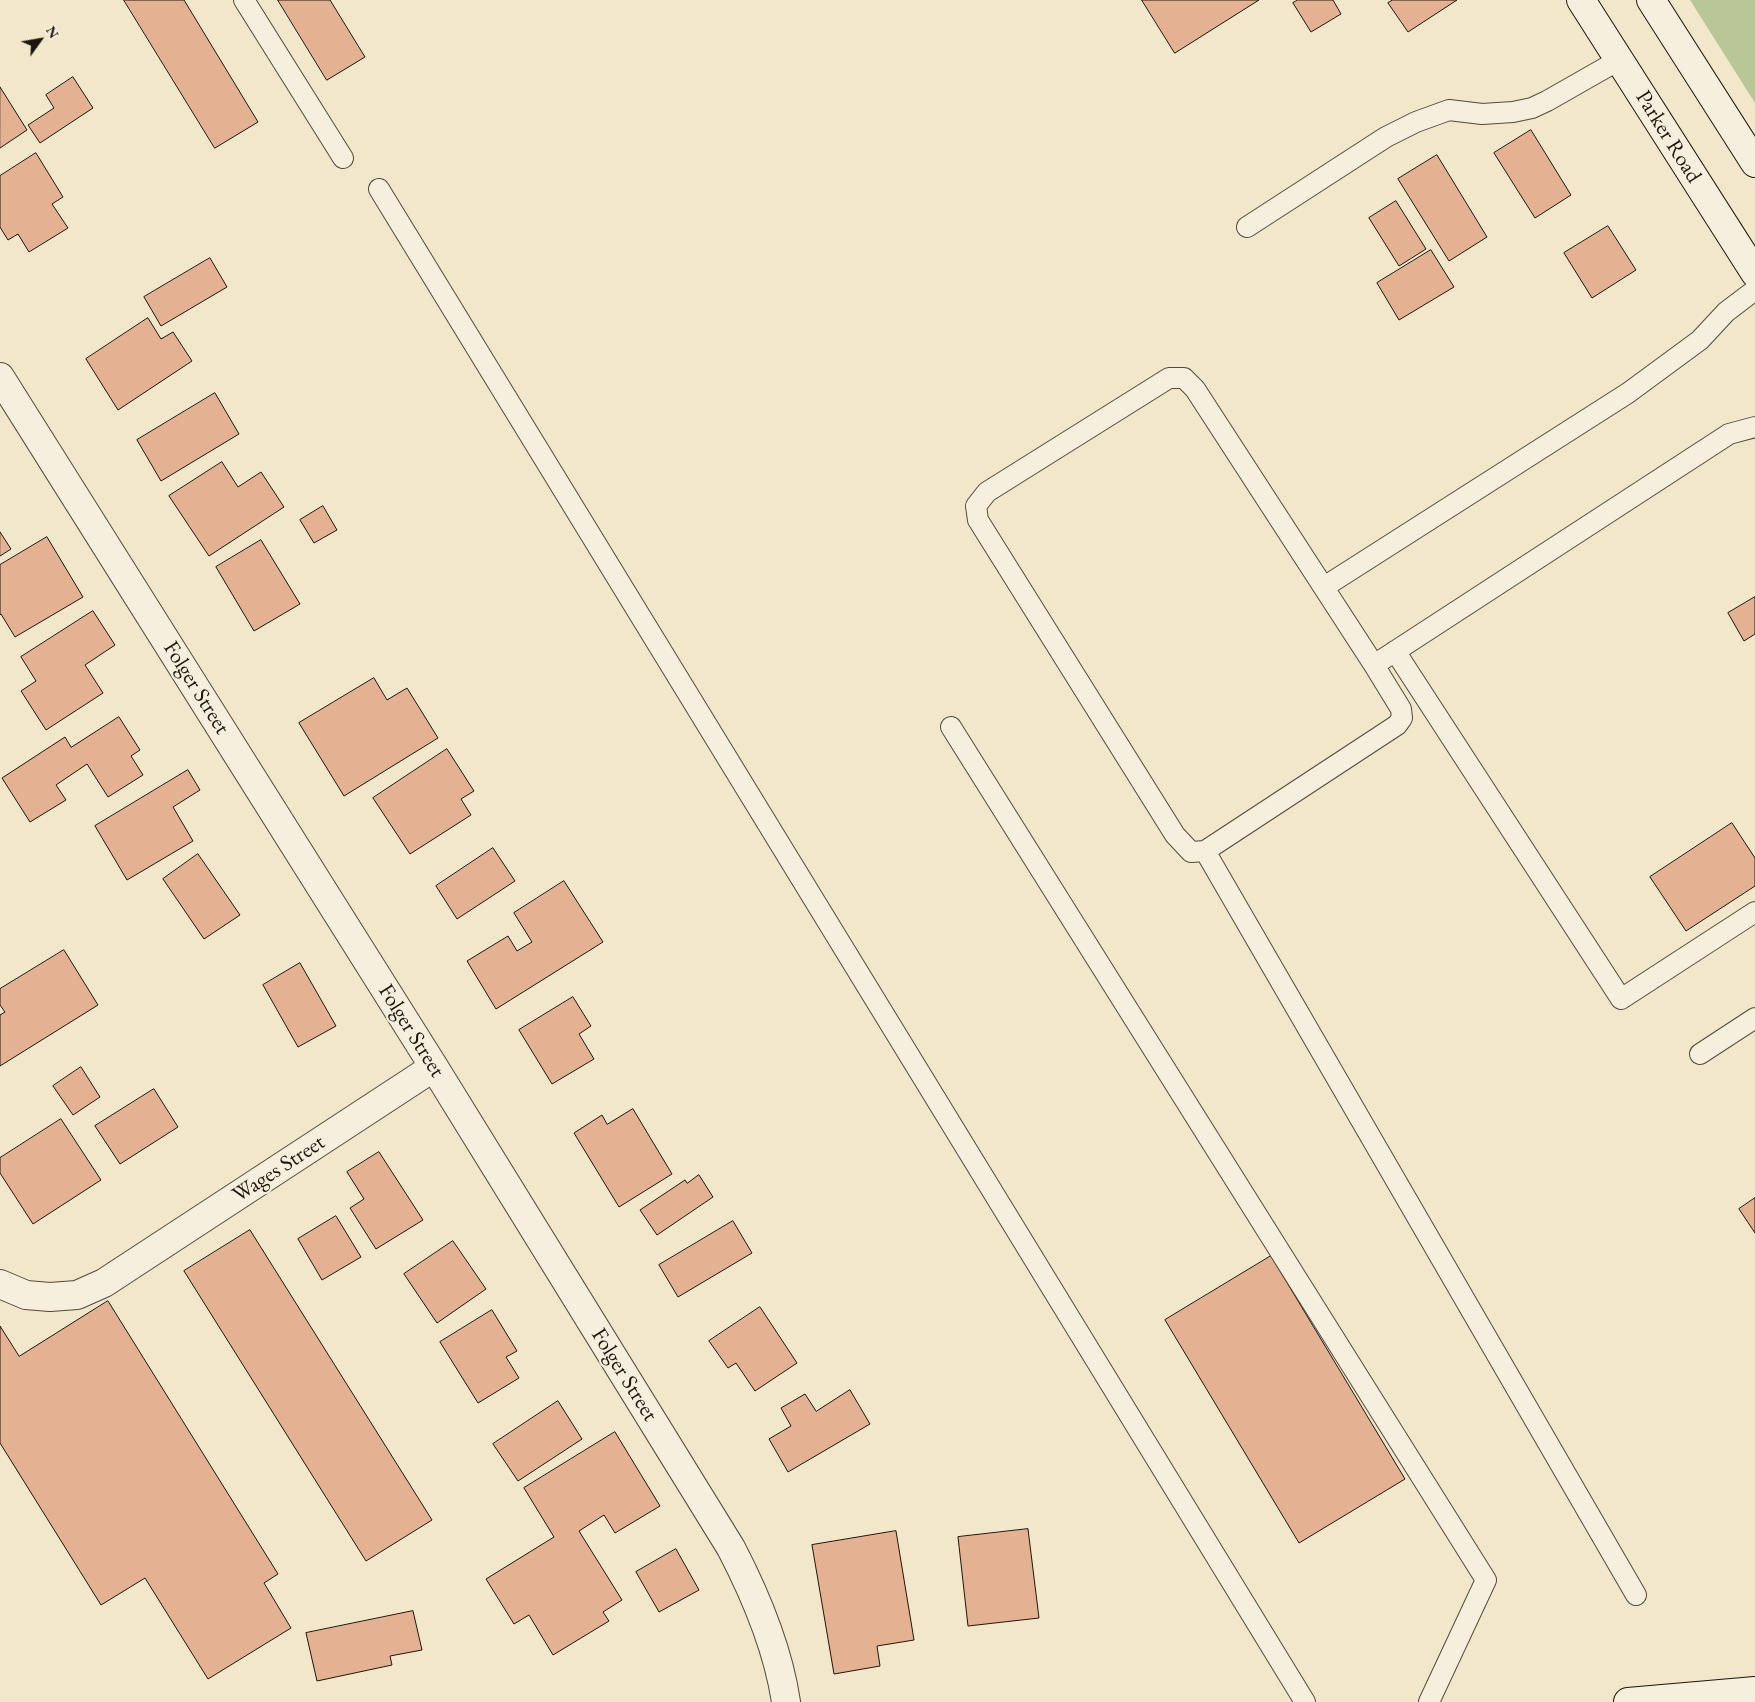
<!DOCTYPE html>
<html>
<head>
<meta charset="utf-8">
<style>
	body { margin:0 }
	#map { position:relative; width:1755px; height:1702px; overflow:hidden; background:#f2e7ca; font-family:"EB Garamond",serif }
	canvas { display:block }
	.north { position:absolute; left:15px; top:15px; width:50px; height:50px; -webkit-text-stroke:4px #f7efdd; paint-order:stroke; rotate:58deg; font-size:14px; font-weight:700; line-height:20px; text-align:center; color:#1d160d }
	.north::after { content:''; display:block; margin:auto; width:18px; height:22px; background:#1d160d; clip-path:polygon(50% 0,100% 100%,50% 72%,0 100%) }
</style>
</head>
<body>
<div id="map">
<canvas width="1755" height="1702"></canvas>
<div class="north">N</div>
</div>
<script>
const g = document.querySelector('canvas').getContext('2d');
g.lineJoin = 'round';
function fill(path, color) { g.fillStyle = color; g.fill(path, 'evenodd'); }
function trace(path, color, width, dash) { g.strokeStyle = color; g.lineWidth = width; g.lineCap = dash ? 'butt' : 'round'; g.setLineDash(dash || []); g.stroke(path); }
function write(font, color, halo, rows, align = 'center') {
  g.font = font + ' "EB Garamond",serif'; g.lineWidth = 4.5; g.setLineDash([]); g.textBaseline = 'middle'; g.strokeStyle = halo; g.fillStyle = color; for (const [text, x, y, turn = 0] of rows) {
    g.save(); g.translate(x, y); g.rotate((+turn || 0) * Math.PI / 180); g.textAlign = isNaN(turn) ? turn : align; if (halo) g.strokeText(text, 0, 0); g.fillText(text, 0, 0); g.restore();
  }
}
const green = new Path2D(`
	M1690,0H1755V103Z`);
const building = new Path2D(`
	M124,0H184L258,122L215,148Z
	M278,0H330L365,57L327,80Z
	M1142,0H1259L1175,53Z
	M1298,0H1333L1341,14L1311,32L1293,3Z
	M1393,0H1457L1408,32L1388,3Z
	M73,77L93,108L40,143L28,125L54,108L46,95Z
	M0,87L27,130L0,148Z
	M1531,130L1571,195L1535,218L1494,153Z
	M36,153L63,197L52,204L68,228L29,252L18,234L8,240L0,227V176Z
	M1437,155L1487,237L1449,261L1398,179Z
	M1396,201L1426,249L1399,266L1369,218Z
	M1608,226L1636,270L1592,298L1564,253Z
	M1431,250L1454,287L1399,320L1377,283Z
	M210,258L227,287L161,326L144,297Z
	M148,318L161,339L173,332L192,361L118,410L86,359Z
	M215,393L239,434L161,481L137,440Z
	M222,462L238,487L261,472L284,507L209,556L169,496Z
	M323,506L337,530L314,543L300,520Z
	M0,532L11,549L0,556Z
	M47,537L83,597L15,637L1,614L0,615V565Z
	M261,540L300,604L254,631L216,567Z
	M1755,597V634L1744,641L1728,613Z
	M93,611L115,645L85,665L103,693L46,730L21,691L36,681L21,657Z
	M374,678L387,700L407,688L438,738L344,796L299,723Z
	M119,717L140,750L131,756L143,775L108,797L87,764L56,785L66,800L30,822L2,778L65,737L71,747Z
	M447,749L474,791L461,799L471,815L410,854L373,798Z
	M188,770L200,790L173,807L193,841L127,880L95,826Z
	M1732,823L1755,858V886L1686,931L1650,877Z
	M493,848L515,881L457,919L436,886Z
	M198,854L240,915L204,939L163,879Z
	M564,881L603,942L496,1009L467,961L508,936L517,951L532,942L514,913Z
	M64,950L98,1005L0,1066V1015L5,1012L0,1005V989Z
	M300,963L336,1026L298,1047L263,985Z
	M573,997L591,1026L579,1034L594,1059L552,1084L519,1030Z
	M81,1067L100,1097L73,1115L53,1086Z
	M154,1089L178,1127L120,1164L95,1126Z
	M633,1109L672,1174L619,1207L574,1133L602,1115L607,1124Z
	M61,1119L101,1180L33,1224L0,1173V1158Z
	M379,1152L423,1220L376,1249L350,1208L364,1199L347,1172Z
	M699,1175L713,1197L657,1235L640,1210L685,1180L687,1183Z
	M1755,1198V1233L1739,1209Z
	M336,1216L361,1257L322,1280L298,1239Z
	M733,1221L752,1253L678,1297L659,1265Z
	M250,1230L432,1520L366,1561L184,1271Z
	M453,1241L486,1289L437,1323L404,1274Z
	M1271,1256L1405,1479L1299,1543L1165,1320Z
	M108,1301L278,1574L264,1583L291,1628L208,1679L145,1578L101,1605L0,1443V1326L19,1356Z
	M760,1307L797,1363L755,1391L736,1363L728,1368L709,1341Z
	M492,1310L517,1351L506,1357L519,1378L478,1403L440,1342Z
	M850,1390L870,1424L788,1472L769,1439L791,1426L781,1408L805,1394L816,1411Z
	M558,1401L582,1439L518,1481L493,1444Z
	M615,1432L660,1506L615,1533L604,1515L579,1531L622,1600L603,1612L609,1621L553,1655L529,1615L514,1624L486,1579L554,1537L524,1488Z
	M1028,1529L1039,1618L968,1626L958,1537Z
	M896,1531L914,1640L877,1646L880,1666L834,1674L812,1545Z
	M676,1549L699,1590L659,1612L636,1572Z
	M413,1611L422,1650L390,1656L392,1665L317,1681L306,1633Z`);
const lane = new Path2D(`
	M244,0L343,158
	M379,189L1305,1702
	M1247,227L1386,137L1416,122L1449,110L1482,114L1513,112L1532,108L1547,101L1619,60
	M1324,587L1628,393L1700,340L1726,312L1755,290
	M1395,651L1621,999L1755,912
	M1374,665L1195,389L1184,378H1169L987,492L976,506L978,520L1175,835L1191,852L1205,851L1397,725L1402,718L1401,709L1374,665L1729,434L1755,427
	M951,727L1486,1580L1429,1702
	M1205,851L1636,1595
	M1700,1054L1755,1018`);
const street = new Path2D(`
	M0,377L434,1067L731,1548C756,1596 778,1648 786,1702
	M0,1284L26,1295L50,1297L77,1295L104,1283L434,1067`);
const secondary = new Path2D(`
	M1581,0L1755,273
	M1651,0L1755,163
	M1628,1702L1755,1691`);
const streetNames = [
	["Parker Road",1668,137,58],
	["Folger Street",196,688,58],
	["Folger Street",411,1031,58],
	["Wages Street",279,1169,-33],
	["Folger Street",624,1375,58]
];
fill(green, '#b8c698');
fill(building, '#e4b292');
trace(building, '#1d160d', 1);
trace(lane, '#524a3c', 22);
trace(street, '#524a3c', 30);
trace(secondary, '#1d160d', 30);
trace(lane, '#f7efdd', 20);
trace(street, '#f7efdd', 28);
trace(secondary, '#f7efdd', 28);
write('22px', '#1d160d', '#f7efdd', streetNames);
</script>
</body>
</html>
